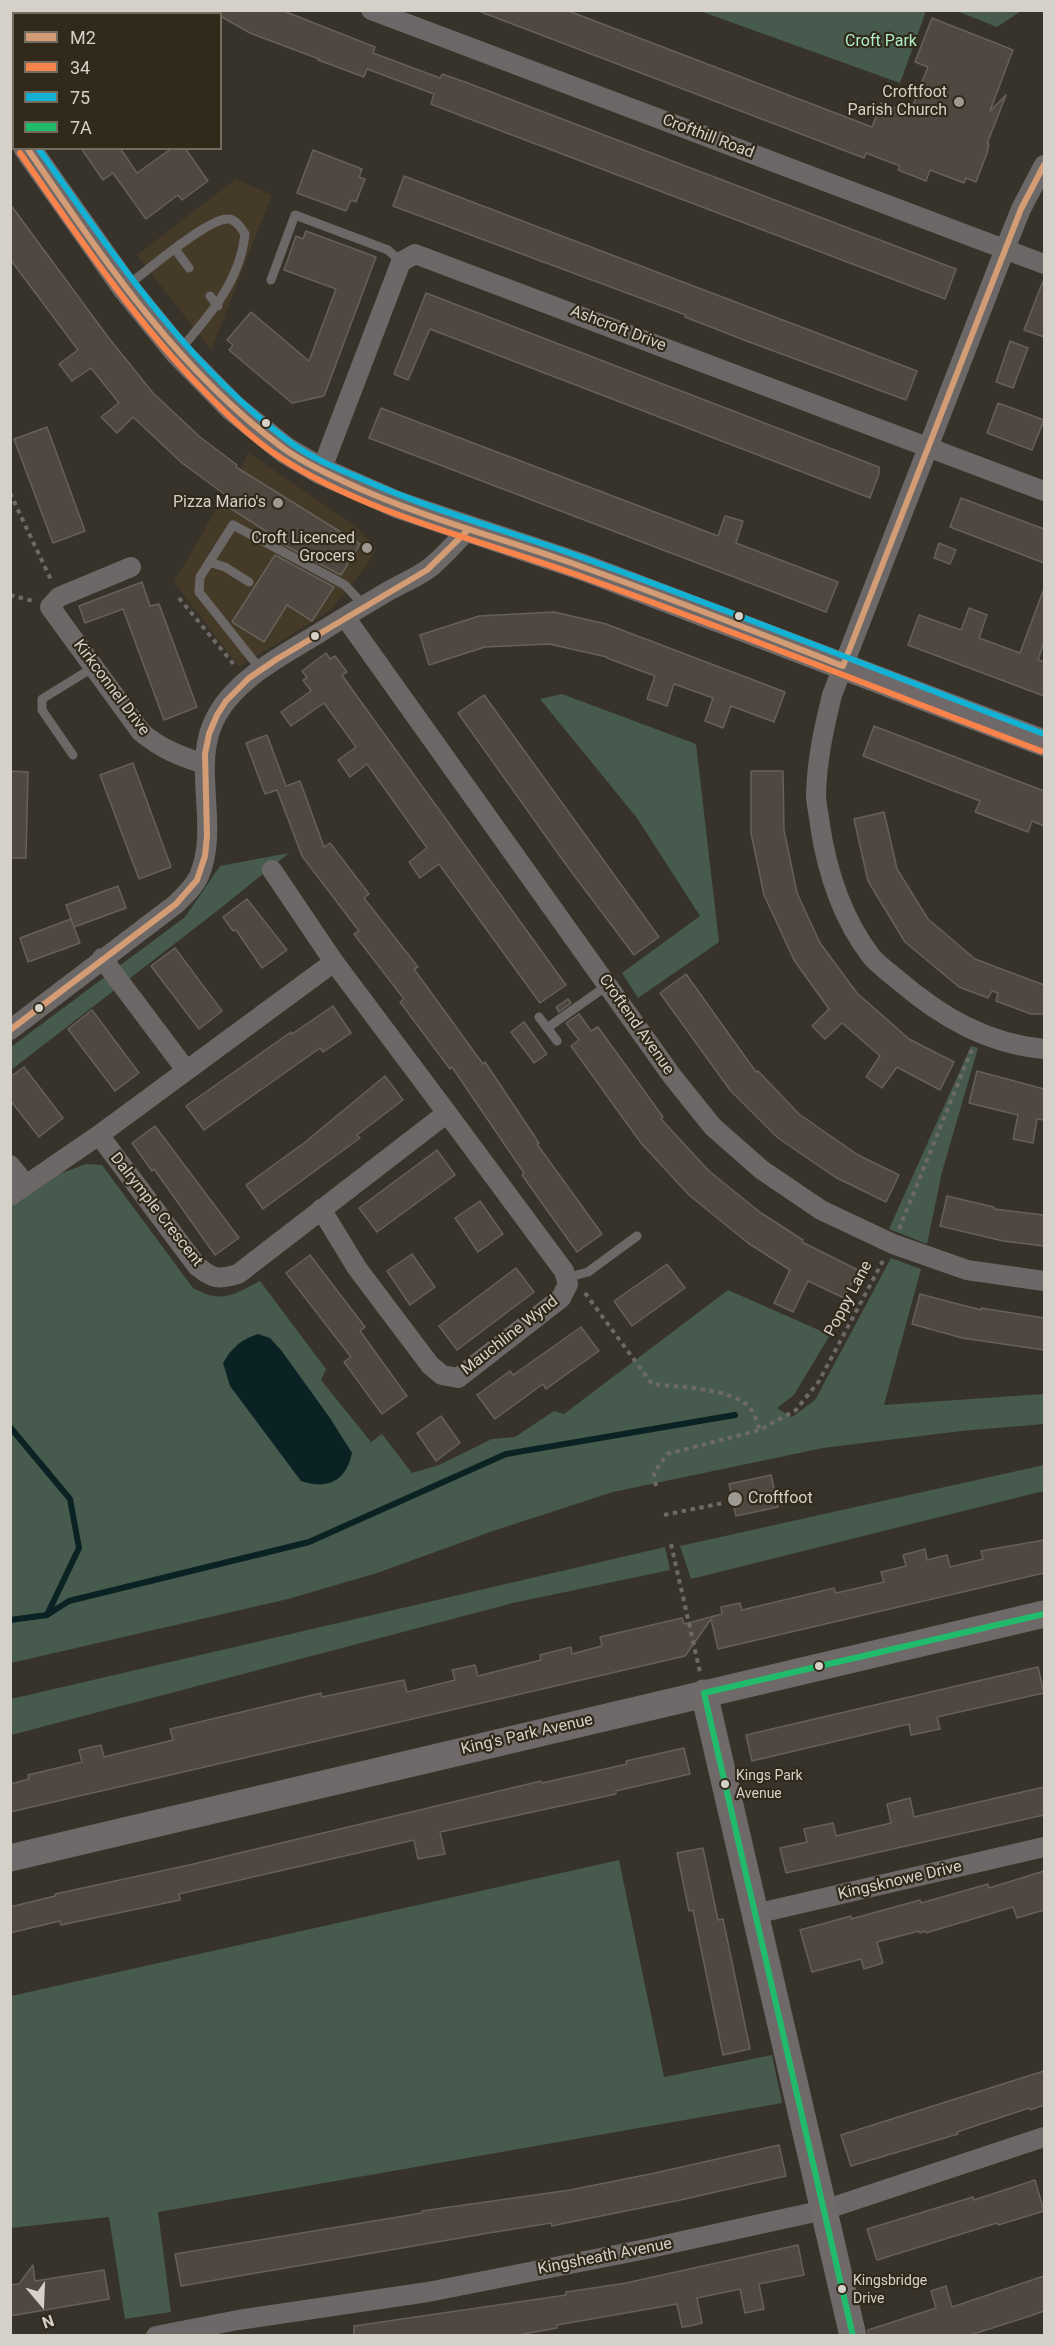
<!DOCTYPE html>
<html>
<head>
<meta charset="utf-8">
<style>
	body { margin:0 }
	#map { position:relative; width:1055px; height:2346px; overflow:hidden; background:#37332a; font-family:Roboto,sans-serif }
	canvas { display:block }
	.frame { position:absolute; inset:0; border:12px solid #d6d1c8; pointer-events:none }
	.legend { position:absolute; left:12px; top:12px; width:210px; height:138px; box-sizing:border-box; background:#312a1b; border:2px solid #736d60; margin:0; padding:8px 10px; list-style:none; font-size:18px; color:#d6d1c8 }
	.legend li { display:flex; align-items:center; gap:12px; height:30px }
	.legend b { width:30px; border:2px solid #736d60 }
	.north { position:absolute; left:12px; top:2274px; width:60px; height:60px; -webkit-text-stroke:4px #312a1b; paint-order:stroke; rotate:161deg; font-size:16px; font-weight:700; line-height:24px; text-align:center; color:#d6d1c8 }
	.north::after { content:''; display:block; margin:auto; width:21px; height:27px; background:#d6d1c8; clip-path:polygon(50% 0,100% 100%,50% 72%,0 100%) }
</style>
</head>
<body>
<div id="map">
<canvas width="1055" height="2346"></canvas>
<div class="frame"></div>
<ul class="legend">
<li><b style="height:8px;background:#d39c74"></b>M2</li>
<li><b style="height:8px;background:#f8844c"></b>34</li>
<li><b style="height:8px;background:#13b2d5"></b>75</li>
<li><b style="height:8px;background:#20bc6c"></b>7A</li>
</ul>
<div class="north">N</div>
</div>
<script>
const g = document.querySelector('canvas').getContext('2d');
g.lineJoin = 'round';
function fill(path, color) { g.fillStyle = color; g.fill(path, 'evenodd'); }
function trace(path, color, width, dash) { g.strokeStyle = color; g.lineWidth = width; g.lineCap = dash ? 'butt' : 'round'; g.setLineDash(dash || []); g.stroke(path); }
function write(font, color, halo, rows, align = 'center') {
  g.font = font + ' Roboto,sans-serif'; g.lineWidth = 4.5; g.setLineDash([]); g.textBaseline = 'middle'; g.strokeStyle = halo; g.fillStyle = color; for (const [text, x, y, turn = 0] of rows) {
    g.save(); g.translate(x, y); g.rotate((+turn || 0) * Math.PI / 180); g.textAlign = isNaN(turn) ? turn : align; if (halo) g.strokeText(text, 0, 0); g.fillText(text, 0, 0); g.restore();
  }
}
const built = new Path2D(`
	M236,179L272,195L211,350L137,255Z
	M249,453L358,528L376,549L368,564L331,610L239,667L174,582Z`);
const green = new Path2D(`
	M700,11L926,10V11L900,83Z
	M957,11H1021L997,27Z
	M562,694L696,744L719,942L638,998L622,973L700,916L637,818L540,699Z
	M289,853L217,911L11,1070V1047L185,917L220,866Z
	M971,1046L978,1048L942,1172L927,1244L889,1229Z
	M86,1164L102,1165L193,1288C222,1304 233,1295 260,1281L326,1369L321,1380L371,1442L382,1434L412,1473L439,1465L492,1439L515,1437L554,1411L564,1414L728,1290L830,1335L794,1395L777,1408L792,1417L815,1400L891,1258L921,1269L884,1405L1044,1394V1424L961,1431L823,1448L613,1492L493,1531L377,1573L288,1599L11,1663L10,1205L46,1179Z
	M1044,1465V1491L691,1579L680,1546Z
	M665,1547L670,1570L513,1603L11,1735V1699Z
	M619,1860L664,2077L772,2055L782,2103L158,2212L171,2312L125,2319L109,2217L11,2228V1996Z`);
const water = new Path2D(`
	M258,1334L270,1338L281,1350L330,1418L352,1453C346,1481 328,1490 301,1481L230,1386L223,1363C232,1347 241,1340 258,1334Z`);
const stream = new Path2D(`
	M10,1427L70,1499L79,1548L47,1615L10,1620
	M47,1615L69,1601L309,1542L506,1454L735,1415`);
const building = new Path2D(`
	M210,10H281L375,47L373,53L440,78L442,74L465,82L956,269L945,299L454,113L431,104L434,94L367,69L364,77L318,60L319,59L250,33L220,16V14Z
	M481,10H566L872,127L881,103L910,113L928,67L915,62L932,18L1013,50L990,111L1006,95L987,144H989L987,153L976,182L966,178L964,183L930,170L926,181L898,170L900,166L866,153L864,158L481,12Z
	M81,148H120L137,173L172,148H185L208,181L182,200L178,195L146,219L113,173L103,180Z
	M313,150L362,169L359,177L365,179L356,202L351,200L346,211L297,193Z
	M404,176L917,371L906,400L744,340L685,317L686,315L393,206Z
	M10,204L108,337L153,393L200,437L237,465L236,467L360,544L341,575L282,544L283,542L222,503L227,496L182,463L133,417L117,433L101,417L119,403L91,368L72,381L59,364L78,350L10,259Z
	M306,231L376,257L324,396L292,403L229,350L233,345L227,340L251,312L309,361L336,289L284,270L296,236L303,239Z
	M1043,281H1044V337L1024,330Z
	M426,293L879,467V474L870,498L430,329L408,380L394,374Z
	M1010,341L1028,348L1013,388L996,382Z
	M998,403L1044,420L1032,450L987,433Z
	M381,408L718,536L725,516L743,521L736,543L838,582L826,612L369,438Z
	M47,427L85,531L53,543L14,439Z
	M961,498L1044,529V563L950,527Z
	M939,543L956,550L950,564L934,558Z
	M275,555L334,587L312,621L287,605L264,642L232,622Z
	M142,582L150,606L159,604L197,707L164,720L123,609L85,623L79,606Z
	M1043,591H1044V642L1038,660L1044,662V696L908,645L919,615L961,630L969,608L987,615L979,638L1020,653Z
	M554,612L606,624L785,692L774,722L731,706L723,728L705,721L713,698L674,684L667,706L647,699L655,676L607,658V657L549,644L485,647L429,665L420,635L479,616Z
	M326,653L330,659L335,656L347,672L342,675L356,695L566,985L540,1003L439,864L420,878L409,862L427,848L367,764L350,777L338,760L356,747L324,703L291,726L281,712L311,691L303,680L307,678L302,671Z
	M484,695L659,937L634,955L567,866L458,713Z
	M874,726L1044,791V826L1032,821L1028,832L975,812L980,801L863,756Z
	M267,735L286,786L300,781L324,847L330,843L369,894L364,898L418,967L414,969L483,1064L485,1062L539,1143L537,1144L602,1234L577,1252L522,1175L524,1173L452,1067L450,1069L400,1002L404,999L354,934L359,931L302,856L277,790L265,794L246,743Z
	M133,763L171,867L139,879L100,775Z
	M10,771L28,772L26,858H10Z
	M751,771H783L784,830L797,893L820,943L857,993L909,1039L954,1062L940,1090L897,1067L882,1088L866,1077L880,1056L842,1023L825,1039L812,1026L829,1009L794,960L764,895L751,833Z
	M884,812L897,869L928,919L975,959L1044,985V1014H1031L996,1001L998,993L992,991L988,998L959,987L905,942L868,881L854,819Z
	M118,886L126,908L74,927L66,905Z
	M247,899L287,950L262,968L236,930L233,931L223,917Z
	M71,919L80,943L28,962L20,938Z
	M175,948L222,1011L199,1029L151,966Z
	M686,974L756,1072L758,1071L799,1114L858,1155L899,1175L886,1202L835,1177L778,1138L730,1090L660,993Z
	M568,999L571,1003L559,1012L556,1007Z
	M333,1006L351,1033L323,1052L320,1048L204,1130L186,1106L291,1032L292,1034Z
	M92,1010L139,1073L115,1091L68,1029Z
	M579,1014L591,1031L598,1027L663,1117L661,1119L709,1171L761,1213L803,1240L802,1242L858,1270L844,1298L808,1281L793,1312L774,1303L790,1270L748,1243L689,1195L641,1143L571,1046L579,1040L566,1023Z
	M524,1022L547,1054L534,1063L511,1032Z
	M24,1067L63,1118L39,1137L10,1100V1077Z
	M977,1071L1044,1089V1120L1037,1119L1033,1143L1013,1139L1018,1115L969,1103Z
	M385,1076L403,1100L357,1135L360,1138L349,1146L263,1209L246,1185L304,1143Z
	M155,1126L239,1238L215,1255L154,1169L152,1171L132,1143Z
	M437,1150L455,1175L377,1232L359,1208Z
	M947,1196L994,1207V1209L1044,1215V1246L1003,1241L940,1226Z
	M480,1201L503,1234L478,1252L455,1218Z
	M412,1254L435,1287L410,1305L387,1271Z
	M310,1255L365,1327L360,1331L407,1396L382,1414L344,1362L351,1357L286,1273Z
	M667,1264L685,1288L632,1326L614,1301Z
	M516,1268L534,1292L457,1350L439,1326Z
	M920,1294L981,1310V1308L1044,1318V1350L962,1338L912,1324Z
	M581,1327L599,1351L546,1389L543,1384L495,1419L477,1395L510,1371L513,1375Z
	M441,1416L460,1443L436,1461L417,1433Z
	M771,1475L778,1507L736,1516L729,1484Z
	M1044,1540V1573L718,1649L711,1619L685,1656L10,1812V1784L29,1779L28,1775L82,1762L79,1750L101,1745L104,1757L173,1740L170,1729L321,1693L322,1697L404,1680L407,1692L455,1680L452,1670L475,1665L478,1676L541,1660L540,1655L571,1647L572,1654L602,1646L600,1637L682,1618L684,1624L722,1614L721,1607L740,1603L742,1610L834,1588L836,1593L884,1582L881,1572L906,1566L903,1555L925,1549L927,1560L947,1555L950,1567L983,1559L981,1551Z
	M1038,1667L1044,1693L937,1717L940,1729L911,1735L909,1724L752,1761L746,1735Z
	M684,1748L690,1774L616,1791V1794L440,1832L445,1854L418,1859L414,1840L179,1894L180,1900L61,1925L60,1921L10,1933V1907L55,1896V1894L189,1865L541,1781L542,1783L627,1764L626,1761Z
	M1044,1787V1815L786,1873L780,1848L807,1842L804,1829L833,1823L836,1836L891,1823L887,1804L910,1798L914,1817Z
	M703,1848L718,1920L723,1919L750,2049L723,2055L693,1910L689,1911L677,1853Z
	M1044,1871V1910L1017,1918L1013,1907L926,1933L925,1931L920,1933L919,1931L877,1942L883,1963L864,1969L861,1959L812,1972L800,1930L851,1916V1919L920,1900L921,1903L988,1884L989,1888Z
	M1044,2071V2105L1030,2110L1029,2108L957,2132L958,2134L851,2166L841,2135Z
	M779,2145L786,2176L676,2201L561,2224L552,2226L551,2223L489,2233L181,2286L175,2254L422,2213V2211L570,2190L655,2173Z
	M1035,2180L1044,2211L998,2225L997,2223L877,2260L867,2229L973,2197L974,2200Z
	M798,2245L804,2275L759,2284L764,2309L745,2313L740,2289L697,2298L702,2323L690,2326L682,2327L677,2304L557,2325V2328L513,2336H354V2326L566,2295V2292L626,2283Z
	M33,2265L35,2281L104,2270L109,2299L10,2316V2285L19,2284Z
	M1044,2276V2311L1030,2316L967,2336H868V2330L936,2308L931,2291L946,2286L952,2307Z`);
const path = new Path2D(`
	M10,493L52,582
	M10,595L33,601
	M179,598L236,667
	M899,1229L972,1049
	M585,1293L652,1384C677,1387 734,1388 750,1408C755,1414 757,1423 760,1430
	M656,1486L654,1473L667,1454L760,1430L796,1410L819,1381L884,1259
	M664,1515L723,1503
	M671,1544L700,1672`);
const lane = new Path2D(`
	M175,249L189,268
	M271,280L295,215L388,250L401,262
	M127,286C145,272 208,218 228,219C236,219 241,228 245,234C240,282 209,316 179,351
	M210,296L218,306
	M209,562L225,567L249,582
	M261,670L199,592L200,577L233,525L345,585L357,598L361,606
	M73,755L42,710V699L94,667
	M539,1017L557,1041
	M547,1028L608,985
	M566,1278L588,1272L637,1236`);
const street = new Path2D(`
	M371,10L1044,264
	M1044,165L1021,209L1005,249L832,695C824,728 817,759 816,794C816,804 819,815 820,825C827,872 842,918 871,956C878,965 890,973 898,980C941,1017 988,1044 1044,1049
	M321,471L401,262L415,254L1044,491
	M131,567L59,597L50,607L141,732C161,749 180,756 204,764
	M345,617L672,1076L713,1127L762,1170L821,1210L893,1244L967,1270L1044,1281
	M272,870L334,962L447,1113L238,1274C218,1280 213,1279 197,1266L99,1135L334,962
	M102,958L186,1070
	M10,1030L176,904C185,895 194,887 199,876C221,824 189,764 217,715C238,677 284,655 319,633C341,619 363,606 385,593C400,584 419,577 432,566C445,555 456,542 468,530
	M10,1165L26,1185
	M10,1196L99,1135
	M321,1209L357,1268L430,1365L442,1375L458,1378L561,1298L568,1284L564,1271L447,1113
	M755,1914L1044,1847
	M156,2336L238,2320L428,2292L646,2249L824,2210L1044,2137`);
const secondary = new Path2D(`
	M10,125L14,130
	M27,148L125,287L178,352L233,408L285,450L321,471L398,505L585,568L1044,743
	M704,1693L853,2336
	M10,1858L1044,1614`);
const bus1 = new Path2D(`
	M27,148C102,257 176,369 283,448C302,462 324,472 345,482C413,514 486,534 557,558C653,591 748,629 843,666L1021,209L1044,165
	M10,1030L176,904L197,880L205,856L207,836L205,754L209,734L217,715L226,701L249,678L277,659L427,570L468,530`);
const bus2 = new Path2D(`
	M20,153C77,235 133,319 203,390C227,415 253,440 281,458C368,515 485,541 583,577C736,632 888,693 1041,751`);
const bus3 = new Path2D(`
	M38,148C113,254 183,361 287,440C309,457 336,468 362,479C435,512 513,532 589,560C742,615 893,676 1044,734`);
const bus4 = new Path2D(`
	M704,1693L853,2336
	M704,1693L1044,1614`);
const markers = [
	[959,102,6,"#9e9a91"],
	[266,423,5,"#d6d1c8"],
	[278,503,6,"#9e9a91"],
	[367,548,6,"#9e9a91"],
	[739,616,5,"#d6d1c8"],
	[315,636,5,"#d6d1c8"],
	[39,1008,5,"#d6d1c8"],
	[735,1499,8,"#9e9a91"],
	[819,1666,5,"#d6d1c8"],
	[725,1784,5,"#d6d1c8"],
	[842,2289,5,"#d6d1c8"]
];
const busNames = [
	["Kings Park",736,1776],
	["Avenue",736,1794],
	["Kingsbridge",853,2281],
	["Drive",853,2299]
];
const parkNames = [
	["Croft Park",881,42]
];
const poiNames = [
	["Croftfoot",947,93],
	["Parish Church",947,111],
	["Pizza Mario's",266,503],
	["Croft Licenced",355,539],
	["Grocers",355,557],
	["Croftfoot",748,1499,"left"]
];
const streetNames = [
	["Crofthill Road",708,137,21],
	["Ashcroft Drive",618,329,21],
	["Kirkconnel Drive",111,688,53],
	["Croftend Avenue",636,1025,55],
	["Dalrymple Crescent",156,1210,52],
	["Poppy Lane",849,1299,-62],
	["Mauchline Wynd",510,1336,-38],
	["King's Park Avenue",527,1735,-13],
	["Kingsknowe Drive",900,1881,-13],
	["Kingsheath Avenue",605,2257,-11]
];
fill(built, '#443a27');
fill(green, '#465b4d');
fill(water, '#0a2223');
trace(stream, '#0a2223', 6);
fill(building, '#504840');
trace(building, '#65605a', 1.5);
trace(path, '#6d6967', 4, [4.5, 4.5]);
trace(lane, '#6d6868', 9);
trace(street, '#6d6868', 20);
trace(secondary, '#6f6969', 27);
trace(bus1, '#d39c74', 6);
trace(bus2, '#f8844c', 6);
trace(bus3, '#13b2d5', 6);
trace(bus4, '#20bc6c', 6);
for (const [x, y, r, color] of markers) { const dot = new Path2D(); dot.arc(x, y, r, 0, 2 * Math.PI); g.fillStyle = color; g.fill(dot); trace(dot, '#312a1b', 2); }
write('14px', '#d6d1c8', '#312a1b', busNames, 'left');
write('16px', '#aeeec6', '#312a1b', parkNames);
write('16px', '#d6d1c8', '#312a1b', poiNames, 'right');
write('16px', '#d6d1c8', '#312a1b', streetNames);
</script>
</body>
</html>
